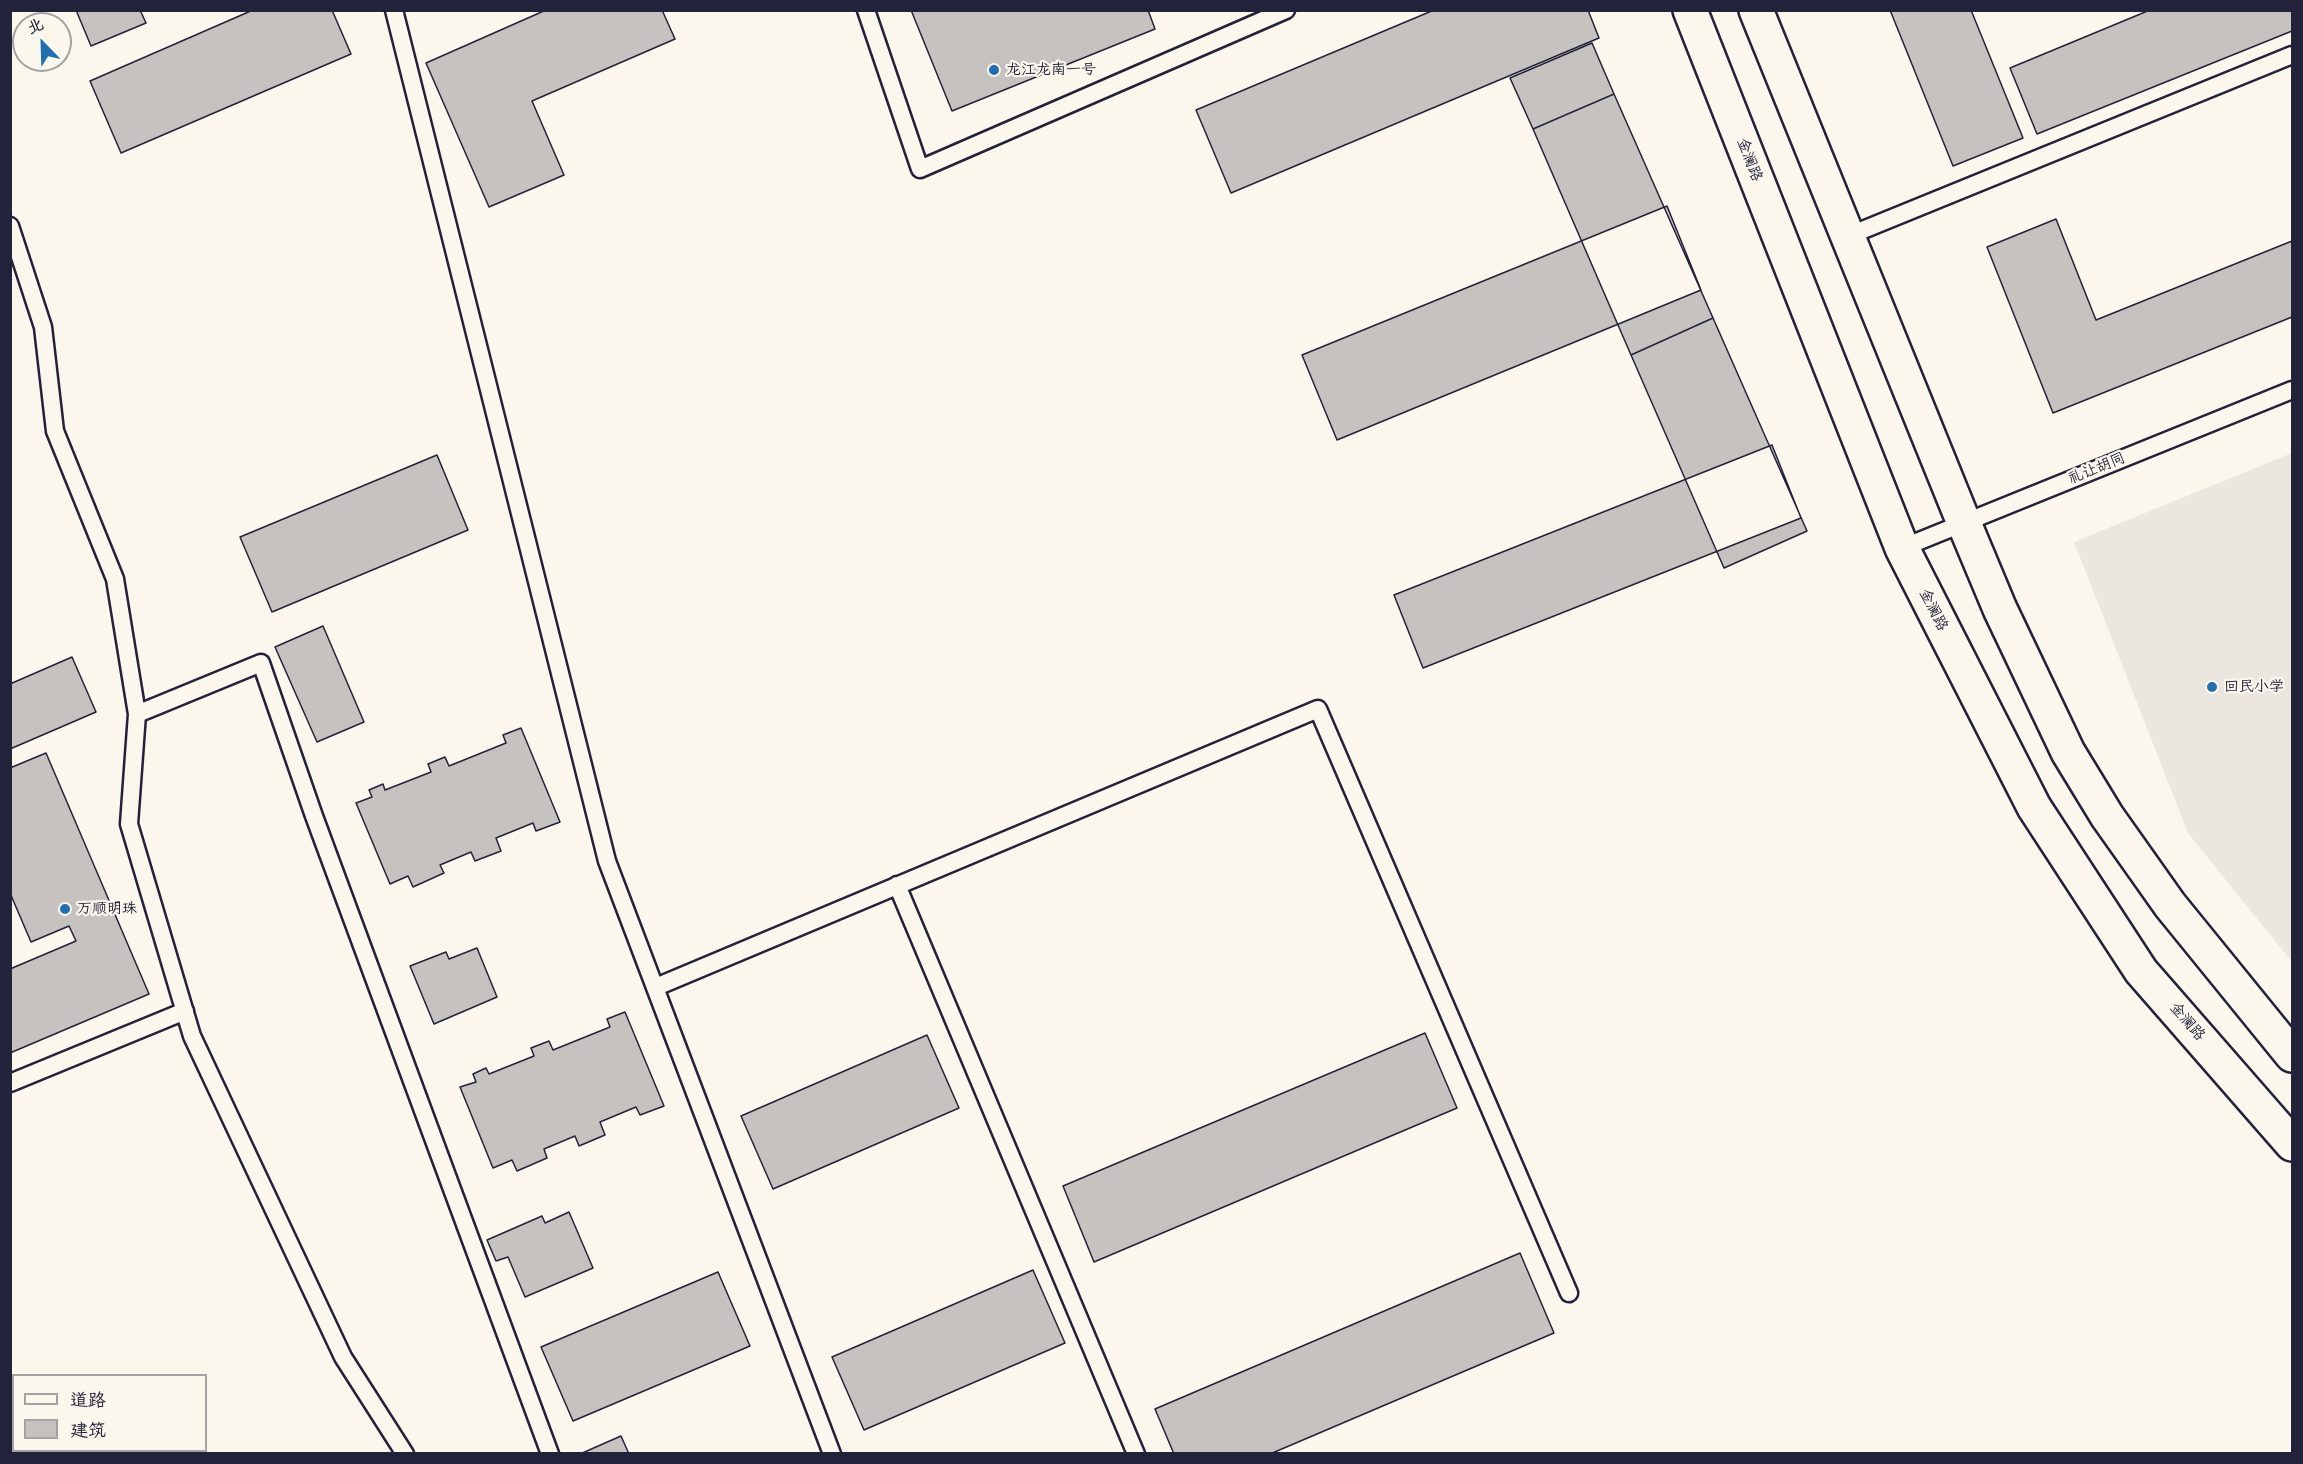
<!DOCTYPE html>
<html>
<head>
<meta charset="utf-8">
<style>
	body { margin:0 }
	#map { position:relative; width:2303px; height:1464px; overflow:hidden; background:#fbf7ec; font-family:"Balsamiq Sans","LXGW WenKai TC",sans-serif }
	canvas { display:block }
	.frame { position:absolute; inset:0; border:12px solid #22223b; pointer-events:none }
	.legend { position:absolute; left:12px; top:1374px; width:195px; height:78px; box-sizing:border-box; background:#fbf7ec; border:2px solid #a4a2a5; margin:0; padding:8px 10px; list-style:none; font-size:18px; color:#22223b }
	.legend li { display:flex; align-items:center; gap:12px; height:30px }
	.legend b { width:30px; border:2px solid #a4a2a5 }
	.north { position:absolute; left:12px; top:12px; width:60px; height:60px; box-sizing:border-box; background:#fbf7ec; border:2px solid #a4a2a5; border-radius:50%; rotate:337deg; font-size:16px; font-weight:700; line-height:24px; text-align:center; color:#22223b }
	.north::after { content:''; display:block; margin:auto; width:21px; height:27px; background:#1f6fb2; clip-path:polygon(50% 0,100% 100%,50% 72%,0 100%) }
</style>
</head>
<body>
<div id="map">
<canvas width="2303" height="1464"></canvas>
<div class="frame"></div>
<ul class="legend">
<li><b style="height:8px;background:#fbf7ec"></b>道路</li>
<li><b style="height:16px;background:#c6c2c0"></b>建筑</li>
</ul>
<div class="north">北</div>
</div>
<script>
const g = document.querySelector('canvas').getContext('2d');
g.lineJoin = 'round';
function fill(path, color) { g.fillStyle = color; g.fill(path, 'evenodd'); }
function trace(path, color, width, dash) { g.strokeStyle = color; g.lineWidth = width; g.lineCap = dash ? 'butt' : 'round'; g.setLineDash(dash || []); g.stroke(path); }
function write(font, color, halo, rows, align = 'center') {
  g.font = font + ' "Balsamiq Sans","LXGW WenKai TC",sans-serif'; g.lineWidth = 4.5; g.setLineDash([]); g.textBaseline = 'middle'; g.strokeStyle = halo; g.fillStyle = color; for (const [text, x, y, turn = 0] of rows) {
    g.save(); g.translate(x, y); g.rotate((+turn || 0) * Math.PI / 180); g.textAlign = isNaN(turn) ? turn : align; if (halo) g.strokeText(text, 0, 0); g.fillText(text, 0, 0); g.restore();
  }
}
const built = new Path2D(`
	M2292,453V962L2188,833L2074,542Z`);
const building = new Path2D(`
	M76,10H140L146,23L91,46Z
	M253,10H332L351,54L121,153L90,81Z
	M546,10H662L675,39L532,101L564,175L489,207L426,63Z
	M911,10H1148L1155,29L952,111Z
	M1434,10H1588L1599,38L1231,193L1196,110Z
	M1890,10H1971L2023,138L1953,166Z
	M2150,10H2292V31L2037,134L2010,68Z
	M1592,43L1614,94L1533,129L1510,78Z
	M1614,94L1713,318L1631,355L1533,129Z
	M1667,206L1701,290L1337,440L1302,355Z
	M2056,219L2096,320L2292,241V317L2053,413L1987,247Z
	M1713,318L1807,531L1724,568L1631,355Z
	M1772,445L1801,518L1423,668L1394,595Z
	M437,455L468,530L272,612L240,537Z
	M323,626L364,722L317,742L275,647Z
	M72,657L96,712L10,749V684Z
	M521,728L560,822L536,831L533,823L496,838L501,851L475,861L471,852L440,865L444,873L413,887L408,876L390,884L356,803L372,797L369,790L383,784L385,790L431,772L428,764L445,757L449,766L506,743L503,735Z
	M46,753L149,994L10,1053V969L76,941L69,926L31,942L10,893V768Z
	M477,948L497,997L434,1024L410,966L446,952L449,959Z
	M625,1012L664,1106L640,1115L636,1107L600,1122L605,1135L579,1146L575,1136L544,1149L547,1158L517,1171L512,1160L493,1168L460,1087L476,1082L473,1074L486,1068L489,1074L534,1056L531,1048L549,1041L553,1050L610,1027L607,1019Z
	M1425,1033L1457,1108L1094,1262L1063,1186Z
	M927,1035L959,1108L773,1189L741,1116Z
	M569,1212L593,1268L525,1297L508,1257L496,1261L487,1240L542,1216L545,1223Z
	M1520,1253L1554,1333L1270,1454H1174L1155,1409Z
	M1033,1270L1065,1343L864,1430L832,1357Z
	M718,1272L750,1346L573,1421L541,1347Z
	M621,1436L629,1454H580Z`);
const service = new Path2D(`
	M394,10L607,861L832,1454
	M866,10L920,169L1286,10
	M10,226L43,327L55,431L115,579L137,714L129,824L192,1036L343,1357L405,1454
	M1848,236L2292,55
	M1902,548L2292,390
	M137,714L261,663L314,816L550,1454
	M897,885L1136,1454
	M656,987L1318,709L1569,1293
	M10,1083L185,1011`);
const tertiary = new Path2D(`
	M1690,10L1902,548L2034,807L2141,971L2292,1144
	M1756,10L1964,523L2000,609L2068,752L2107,816L2170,905L2292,1055`);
const markers = [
	[994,70,6,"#1f6fb2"],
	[2212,687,6,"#1f6fb2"],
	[65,909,6,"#1f6fb2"]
];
const poiNames = [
	["龙江龙南一号",1006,70],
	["回民小学",2224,687],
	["万顺明珠",77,909]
];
const streetNames = [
	["金澜路",1749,160,69],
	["礼让胡同",2097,469,-22],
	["金澜路",1933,610,63],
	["金澜路",2187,1022,49]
];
fill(built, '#ebe7df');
fill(building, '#c6c2c0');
trace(building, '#22223b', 1.5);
trace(service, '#22223b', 21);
trace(tertiary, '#22223b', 38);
trace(service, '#fbf7ec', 16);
trace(tertiary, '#fbf7ec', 33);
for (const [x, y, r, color] of markers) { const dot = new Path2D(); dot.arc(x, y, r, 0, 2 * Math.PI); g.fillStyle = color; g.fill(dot); trace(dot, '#fbf7ec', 2); }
write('15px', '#22223b', '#fbf7ec', poiNames, 'left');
write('15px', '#22223b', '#fbf7ec', streetNames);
</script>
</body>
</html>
